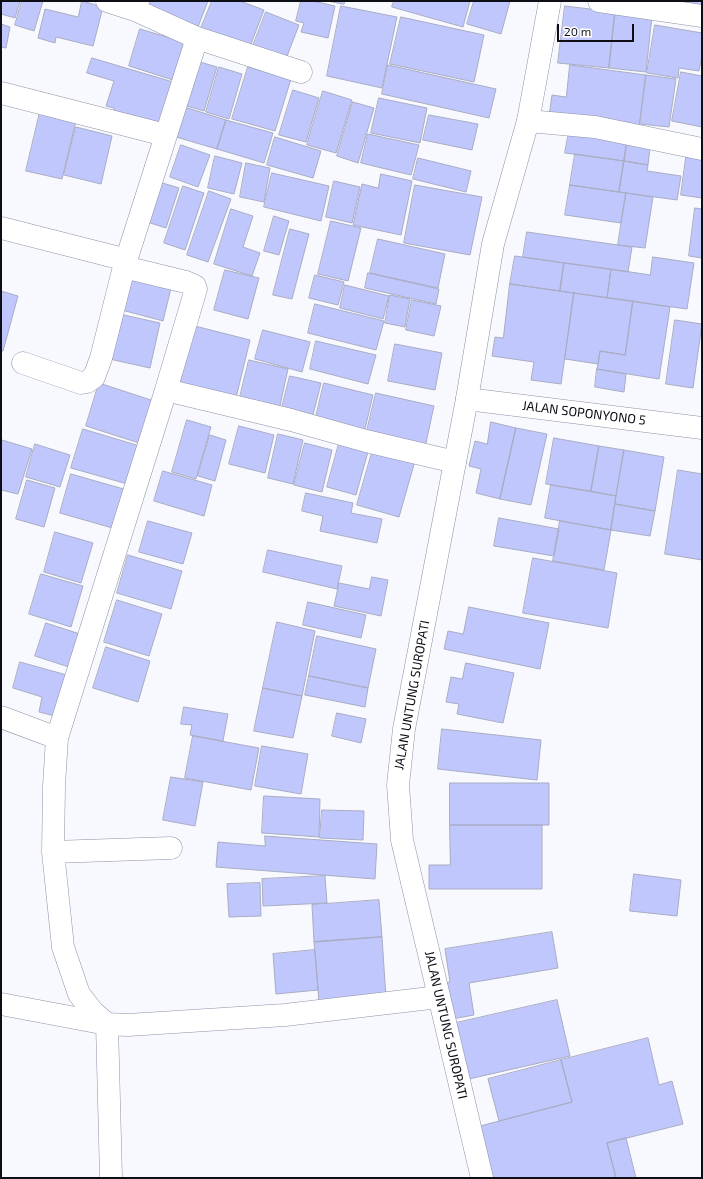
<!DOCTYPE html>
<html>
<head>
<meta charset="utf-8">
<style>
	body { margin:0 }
	#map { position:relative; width:703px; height:1179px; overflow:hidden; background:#f8f9fe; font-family:"Exo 2",sans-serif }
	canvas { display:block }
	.frame { position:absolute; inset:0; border:2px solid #0d0e16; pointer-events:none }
	.scale { position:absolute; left:557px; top:24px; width:77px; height:18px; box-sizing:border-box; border:2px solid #0d0e16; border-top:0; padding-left:5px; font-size:12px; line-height:14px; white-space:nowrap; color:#0d0e16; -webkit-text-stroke:3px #fff; paint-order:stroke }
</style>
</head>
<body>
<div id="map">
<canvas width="703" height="1179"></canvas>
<div class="frame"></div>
<div class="scale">20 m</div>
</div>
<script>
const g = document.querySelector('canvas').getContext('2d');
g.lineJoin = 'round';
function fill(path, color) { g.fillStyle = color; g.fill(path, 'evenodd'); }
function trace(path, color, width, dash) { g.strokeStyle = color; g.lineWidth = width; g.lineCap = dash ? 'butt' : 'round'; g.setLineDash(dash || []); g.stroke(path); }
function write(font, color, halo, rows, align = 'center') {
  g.font = font + ' "Exo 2",sans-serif'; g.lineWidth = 3.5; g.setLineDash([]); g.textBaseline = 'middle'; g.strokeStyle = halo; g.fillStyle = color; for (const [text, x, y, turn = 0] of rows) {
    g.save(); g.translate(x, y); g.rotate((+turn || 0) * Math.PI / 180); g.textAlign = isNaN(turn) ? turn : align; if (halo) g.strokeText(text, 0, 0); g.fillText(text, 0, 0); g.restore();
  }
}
const building = new Path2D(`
	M1,1H20L15,18L1,14Z
	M22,1H43L34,31L15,25Z
	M82,1L103,7L93,46L56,37L55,43L38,38L45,9L78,17Z
	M151,1H208L196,32L147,14Z
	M212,1H240L264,10L248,52L199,33Z
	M301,1H313L335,6L328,38L301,32L304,23L296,21Z
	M328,1H345L344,4Z
	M394,1H470L463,27L392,7Z
	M474,1H510L501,34L467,24Z
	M682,1H702V8L681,5Z
	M341,6L397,17L382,88L327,76Z
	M565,6L615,12L609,68L558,63Z
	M266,12L299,25L284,64L251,51Z
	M615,12L652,16L646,72L609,68Z
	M401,17L484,35L474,82L390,64Z
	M1,24L10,27L6,48L1,47Z
	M655,25L702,33V56L699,71L679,68L678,78L647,73Z
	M140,29L184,42L173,80L129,66Z
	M92,58L173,82L159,128L113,114L114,108L106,106L114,81L87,73Z
	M193,60L217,67L204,111L180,104Z
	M388,65L496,89L489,118L382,94Z
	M570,65L646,75L639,128L549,116L552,95L566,97Z
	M219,67L242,74L229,119L206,112Z
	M248,67L291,79L275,131L232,119Z
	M681,72L702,76V127L672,121Z
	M646,75L676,79L669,127L640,124Z
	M293,90L319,98L306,142L279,135Z
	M323,91L352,100L336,153L307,145Z
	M379,98L427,108L420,143L371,133Z
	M353,102L374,108L358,163L337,156Z
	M178,105L226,120L217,149L169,135Z
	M40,112L76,121L62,179L26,171Z
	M429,115L478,124L472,150L423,140Z
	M226,120L273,133L264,163L217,149Z
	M570,126L628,135L624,161L565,153Z
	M76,127L112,136L101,184L64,175Z
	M368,134L419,145L411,175L361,163Z
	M628,135L651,139L648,165L624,161Z
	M275,137L321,151L313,178L267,165Z
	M688,143L702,145V198L681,195Z
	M181,145L210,155L198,187L170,177Z
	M575,154L624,161L619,192L570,185Z
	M215,156L242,163L234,194L208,188Z
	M418,158L471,171L466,192L413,179Z
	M624,161L648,165L647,171L681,176L677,200L619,192Z
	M246,163L270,168L264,202L240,197Z
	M272,173L329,186L321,221L264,207Z
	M381,174L412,181L401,235L353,225L362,184L378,188Z
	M156,181L179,188L166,228L144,221Z
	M334,181L360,187L352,223L326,217Z
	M415,185L482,197L470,255L404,243Z
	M570,185L626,193L621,223L565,215Z
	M183,186L204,193L185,250L164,243Z
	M209,191L231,199L208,262L187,255Z
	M626,193L653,197L645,248L618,245Z
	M695,208L702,209V258L689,256Z
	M231,209L253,216L243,247L260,253L252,276L214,264Z
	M274,216L289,221L279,255L264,251Z
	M331,221L361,228L348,281L318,274Z
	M290,229L309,234L292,299L273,295Z
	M527,232L632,247L628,272L523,257Z
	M378,239L445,254L438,288L370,273Z
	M515,256L564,263L560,291L510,284Z
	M653,257L694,263L687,309L607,298L611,269L650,275Z
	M564,263L611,269L607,298L560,291Z
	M225,270L259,278L248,319L214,310Z
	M368,273L439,289L436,304L365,288Z
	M315,275L344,282L338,305L309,298Z
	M126,277L171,288L163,321L118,309Z
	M510,284L574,293L561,384L531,380L534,362L492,356L495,337L503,338Z
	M345,285L389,296L383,319L340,308Z
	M1,291L18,296L3,351H1Z
	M574,293L633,301L625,355L600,351L598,364L565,359Z
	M390,295L410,299L405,327L385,323Z
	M412,300L441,306L434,336L406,330Z
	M633,301L670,307L659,379L597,369L600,351L625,355Z
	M315,304L384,321L376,350L308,333Z
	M115,313L160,323L150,368L105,358Z
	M675,320L702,324L693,388L666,384Z
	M195,326L250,340L235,402L179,389Z
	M263,330L310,342L302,372L255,359Z
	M316,341L376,355L368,384L310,369Z
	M395,344L442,353L435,390L388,381Z
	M249,360L288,369L279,410L239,401Z
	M597,369L626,374L624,392L595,387Z
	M290,376L321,383L311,423L280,415Z
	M99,383L154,401L139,443L86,426Z
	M324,383L373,395L364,433L315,421Z
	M376,393L434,406L424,452L365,439Z
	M187,420L211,427L196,479L172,472Z
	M491,422L516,428L500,499L476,493L481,469L469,466L475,441L487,444Z
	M239,426L274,435L265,473L229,464Z
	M516,428L547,434L531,505L500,499Z
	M83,429L143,447L131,485L71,468Z
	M278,434L303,440L293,484L268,478Z
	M210,435L226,440L215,481L198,476Z
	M554,438L599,446L591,491L546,484Z
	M2,440L32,449L18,494L1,490Z
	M340,440L369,448L356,495L327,487Z
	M305,443L332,450L322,492L294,485Z
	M35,444L70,455L60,487L26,477Z
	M599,446L624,450L616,496L591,491Z
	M373,449L415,461L399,517L357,505Z
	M624,450L664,457L655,511L615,504Z
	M678,470L702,474V560L665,554Z
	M163,471L212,485L204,516L154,501Z
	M71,474L127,490L116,529L60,513Z
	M27,480L55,488L44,527L16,519Z
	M551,485L616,496L611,530L545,518Z
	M306,493L353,503L351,513L382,519L377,543L320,531L323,516L302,511Z
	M615,504L655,511L650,536L611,530Z
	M499,518L559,529L554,556L494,546Z
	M148,521L192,533L183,564L139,552Z
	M560,521L611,530L604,570L553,561Z
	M55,532L93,543L81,583L44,572Z
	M268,550L342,566L337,589L263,572Z
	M128,555L182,571L171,609L117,593Z
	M533,558L617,573L608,628L523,613Z
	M41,574L83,586L71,627L29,614Z
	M372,577L388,580L381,616L334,606L339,583L369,589Z
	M117,600L162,614L149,656L104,642Z
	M308,602L366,615L361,638L303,625Z
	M469,607L549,623L540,669L444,649L448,631L463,634Z
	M277,622L315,631L302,696L263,688Z
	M46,623L86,636L75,669L35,656Z
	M317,636L376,649L368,688L309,676Z
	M106,647L150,661L138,702L93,688Z
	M20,662L74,677L63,718L39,712L42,697L13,688Z
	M466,663L514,673L503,723L457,714L459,704L446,702L451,677L462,679Z
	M309,676L368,688L365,707L305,695Z
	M263,688L302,696L293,738L254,731Z
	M184,707L228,714L223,741L190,735L192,725L181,724Z
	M337,713L366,719L361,743L332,736Z
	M442,729L541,740L537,780L438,769Z
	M193,736L259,748L251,790L185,778Z
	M262,746L308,754L301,794L255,786Z
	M171,777L203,782L195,826L163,820Z
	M450,783H549V825H450Z
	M264,796L320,799L319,837L262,833Z
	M322,810L364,811L363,840L320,838Z
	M450,825H542V889H429V865H450Z
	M265,836L377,844L375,879L216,867L218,842L265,846Z
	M634,874L681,880L677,916L630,911Z
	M325,876L327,903L263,906L262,879Z
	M260,883L261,916L229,917L227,884Z
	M379,900L382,937L314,942L312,905Z
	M552,932L558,968L469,983L474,1015L447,1020L441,983L450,982L445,949Z
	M382,937L386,998L319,1002L314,942Z
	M315,950L318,990L276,994L273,954Z
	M557,1000L570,1056L469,1079L456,1023Z
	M648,1038L659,1085L672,1081L683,1124L607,1143L616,1178H493L480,1126L572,1102L561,1060Z
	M561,1060L572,1102L499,1121L488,1079Z
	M626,1138L636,1178H616L607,1143Z`);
const minor = new Path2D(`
	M107,1L135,10L138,1
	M599,1L702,16
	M135,10L197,38L301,72
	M1,93L165,135
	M528,121L595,127L702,149
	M1,228L127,260
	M23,363L81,383L87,382L94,377L101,358L124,267
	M166,390L196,289L195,286L186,282L124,267L197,38
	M467,399L702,428
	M1,717L57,738
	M53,852L171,848
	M439,997L285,1015L128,1025L107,1024L93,1012L79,994L63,947L53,852L54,786L57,738L166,390L291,420L366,441L455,462
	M1,1004L107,1024L111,1178`);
const secondary = new Path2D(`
	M482,1178L402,840L398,785L404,729L467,399L493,244L528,121L550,1`);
const streetNames = [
	["JALAN SOPONYONO 5",584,413,7],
	["JALAN UNTUNG SUROPATI",412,695,-80],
	["JALAN UNTUNG SUROPATI",446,1025,77]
];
fill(building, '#bfc7fc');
trace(building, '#a9acc3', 1);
trace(minor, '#8e92a7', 23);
trace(secondary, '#8e92a7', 23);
trace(minor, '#fff', 22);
trace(secondary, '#fff', 22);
write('13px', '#0d0e16', '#fff', streetNames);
</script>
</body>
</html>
